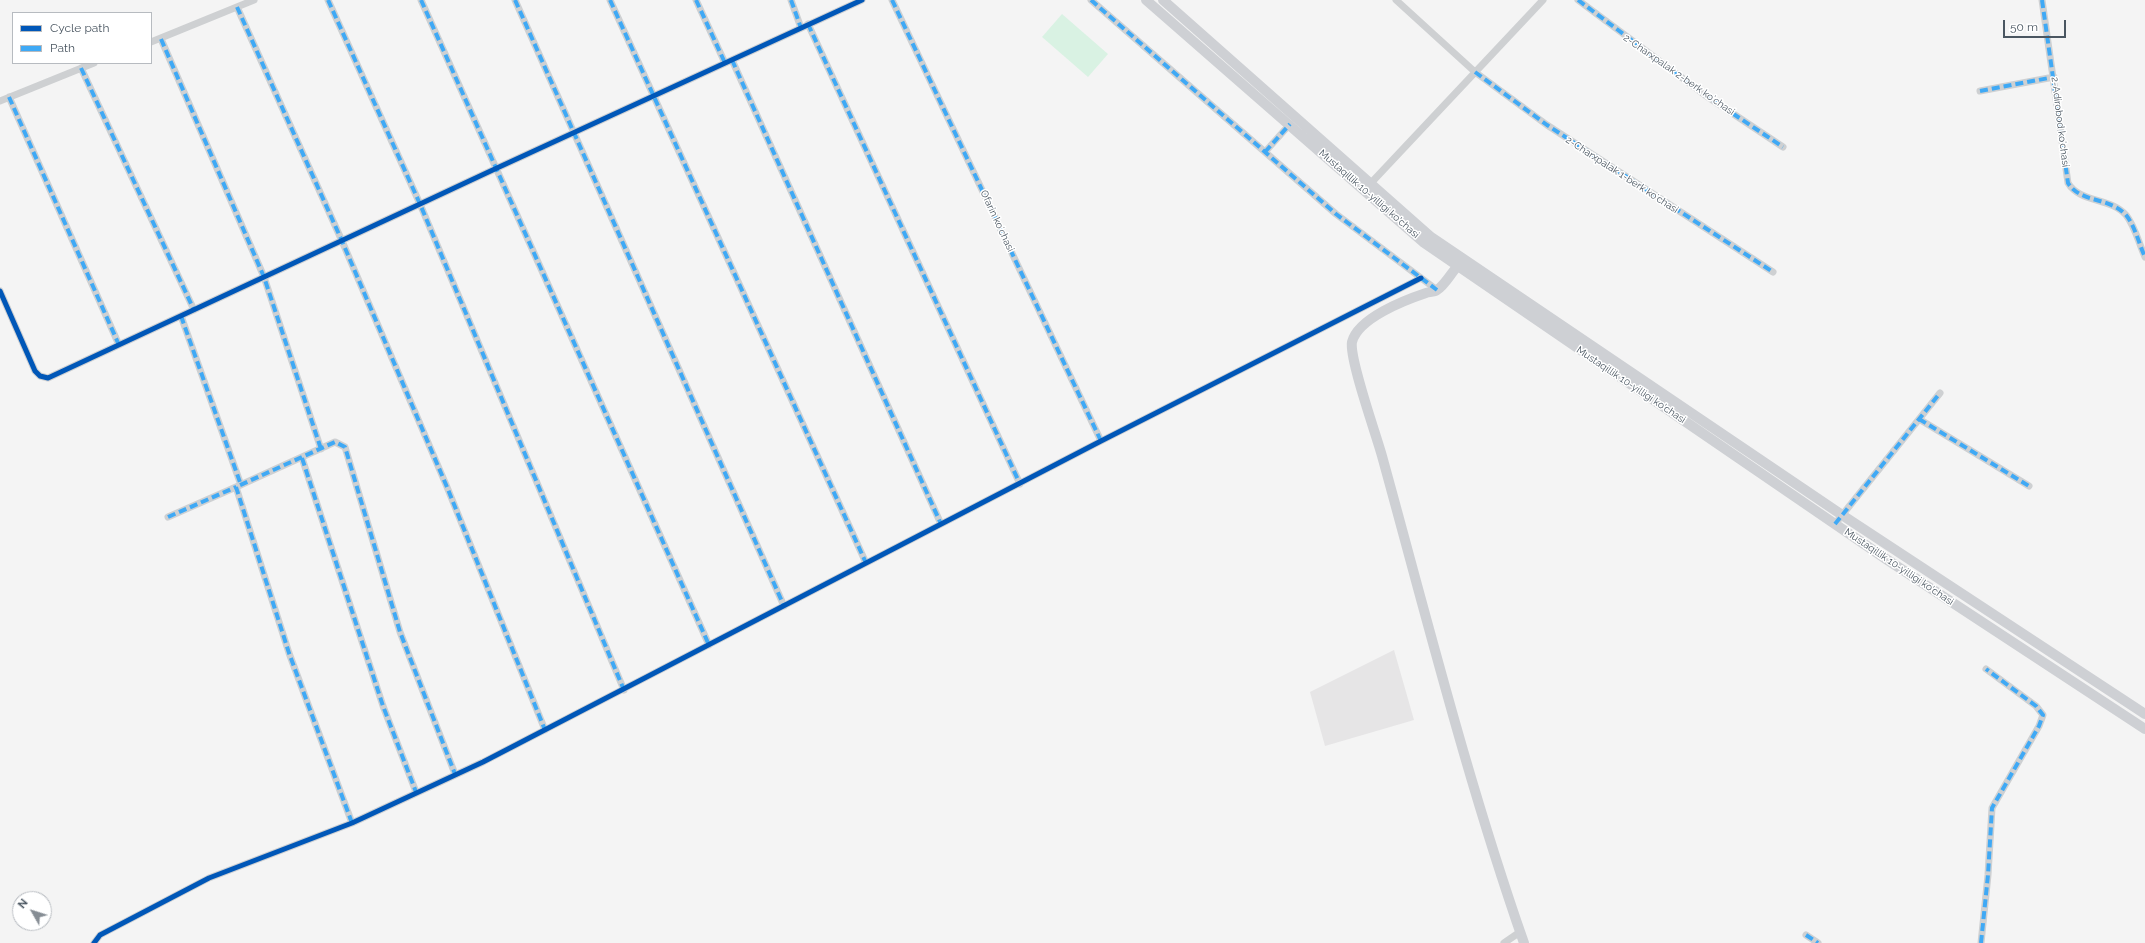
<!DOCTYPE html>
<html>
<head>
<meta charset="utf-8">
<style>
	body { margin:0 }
	#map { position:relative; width:2145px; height:943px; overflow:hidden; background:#f4f4f4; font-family:Raleway,sans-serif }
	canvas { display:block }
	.legend { position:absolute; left:12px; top:12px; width:140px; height:52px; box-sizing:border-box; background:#fff; border:1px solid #b7bbc0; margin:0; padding:5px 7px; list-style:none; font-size:12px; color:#4a5661 }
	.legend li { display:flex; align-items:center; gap:8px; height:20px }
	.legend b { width:20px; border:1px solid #b7bbc0 }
	.north { position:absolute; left:12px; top:891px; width:40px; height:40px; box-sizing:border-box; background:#fff; border:1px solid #b7bbc0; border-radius:50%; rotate:309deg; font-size:11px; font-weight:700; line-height:16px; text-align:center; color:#4a5661 }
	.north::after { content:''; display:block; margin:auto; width:14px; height:18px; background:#868d94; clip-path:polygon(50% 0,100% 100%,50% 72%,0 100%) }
	.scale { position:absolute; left:2003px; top:20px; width:63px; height:18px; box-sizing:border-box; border:2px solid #4a5661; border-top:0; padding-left:5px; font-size:12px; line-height:14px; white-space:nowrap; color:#4a5661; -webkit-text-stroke:3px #fff; paint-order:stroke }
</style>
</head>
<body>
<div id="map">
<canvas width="2145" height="943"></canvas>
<ul class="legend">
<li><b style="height:5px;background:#0057b8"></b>Cycle path</li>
<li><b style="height:5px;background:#3fa9f5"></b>Path</li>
</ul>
<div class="north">N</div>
<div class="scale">50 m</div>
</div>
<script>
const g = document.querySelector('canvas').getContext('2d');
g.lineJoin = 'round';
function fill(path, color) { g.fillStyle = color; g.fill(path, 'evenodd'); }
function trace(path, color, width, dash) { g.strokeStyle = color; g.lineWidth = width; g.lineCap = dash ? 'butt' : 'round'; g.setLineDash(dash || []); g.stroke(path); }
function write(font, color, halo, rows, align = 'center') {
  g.font = font + ' Raleway,sans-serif'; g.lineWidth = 3; g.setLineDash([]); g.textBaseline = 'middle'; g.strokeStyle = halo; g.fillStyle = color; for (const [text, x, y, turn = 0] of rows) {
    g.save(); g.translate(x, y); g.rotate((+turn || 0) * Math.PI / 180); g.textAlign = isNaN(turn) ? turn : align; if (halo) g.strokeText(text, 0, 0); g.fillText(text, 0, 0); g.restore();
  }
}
const education = new Path2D(`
	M1394,650L1414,720L1325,746L1310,692Z`);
const green = new Path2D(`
	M1062,14L1108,54L1088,77L1042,37Z`);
const street = new Path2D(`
	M328,0L420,204L624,690
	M421,0L709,645
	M515,0L784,606
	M610,0L866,563
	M696,0L725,63
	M791,0L801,28
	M892,0L1101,441
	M1091,0L1336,214L1437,290
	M1396,0L1475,72L1547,125L1773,272
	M1578,0L1705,95L1783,147
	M2042,0L2068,183C2080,203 2110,197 2126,215C2135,226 2139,244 2145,257
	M237,7L342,241L447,487L545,730
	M808,24L1020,484
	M161,39L264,277L321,449
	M151,42L254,0
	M732,60L941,524
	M81,68L194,310
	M1980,91L2054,77
	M9,97L119,345
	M0,101L94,63
	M1265,152L1290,124
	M1371,183L1543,0
	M0,291L35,371L40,376L48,378L497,168L862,0
	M181,316L241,485
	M1919,419L2029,486
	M302,458L383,706L416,792
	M168,517L236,487
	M1835,524L1940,393
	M352,823L289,653L236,487L335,442L345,447L400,632L455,774
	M1806,935L1818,943
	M94,943L100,935L209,878L352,823L483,762L1101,441L1421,278
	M1504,943L1520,932
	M1981,943L1988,875L1992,808L2039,726L2043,715L2036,706L1986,669`);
const secondary = new Path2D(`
	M1146,0L1423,242L1886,559L2145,729
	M1163,0L1431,237L1842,515L2145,714
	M1457,267C1451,273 1445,285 1437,290C1434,292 1429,292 1426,293C1405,300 1358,318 1352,342C1349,359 1376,434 1382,456C1427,619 1468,783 1524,943`);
const quiet = new Path2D(`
	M328,0L420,204L624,690
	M421,0L709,645
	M515,0L784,606
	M610,0L866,563
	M696,0L725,63
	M791,0L801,28
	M892,0L1101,441
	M1091,0L1336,214L1437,290
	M1578,0L1705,95L1783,147
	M2042,0L2068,183C2080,203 2110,197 2126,215C2135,226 2139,244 2145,257
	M237,7L342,241L447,487L545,730
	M808,24L1020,484
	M161,39L264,277L321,449
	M732,60L941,524
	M81,68L194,310
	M1475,72L1547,125L1773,272
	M1980,91L2054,77
	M9,97L119,345
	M1265,152L1290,124
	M181,316L241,485
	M1919,419L2029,486
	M302,458L383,706L416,792
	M168,517L236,487
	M1835,524L1940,393
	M352,823L289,653L236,487L335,442L345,447L400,632L455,774
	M1806,935L1818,943
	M1981,943L1988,875L1992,808L2039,726L2043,715L2036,706L1986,669`);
const cycleway = new Path2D(`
	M0,291L35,371L40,376L48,378L497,168L862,0
	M94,943L100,935L209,878L352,823L483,762L1101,441L1421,278`);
const streetNames = [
	["2-Charxpalak 2-berk koʻchasi",1679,75,35],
	["2-Adirobod koʻchasi",2060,122,83],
	["2-Charxpalak 1-berk koʻchasi",1622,175,33],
	["Mustaqillik 10-yilligi ko'chasi",1369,194,41],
	["Ofarin koʻchasi",997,221,65],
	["Mustaqillik 10-yilligi ko'chasi",1631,385,34],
	["Mustaqillik 10-yilligi ko'chasi",1899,567,34]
];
fill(education, '#e6e5e6');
fill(green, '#d9f2e3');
trace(street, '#ced0d2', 7);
trace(secondary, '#ced0d4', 10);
trace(quiet, '#3fa9f5', 4, [8, 4]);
trace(cycleway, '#0057b8', 5);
write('10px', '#4a5661', '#fff', streetNames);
</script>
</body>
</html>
